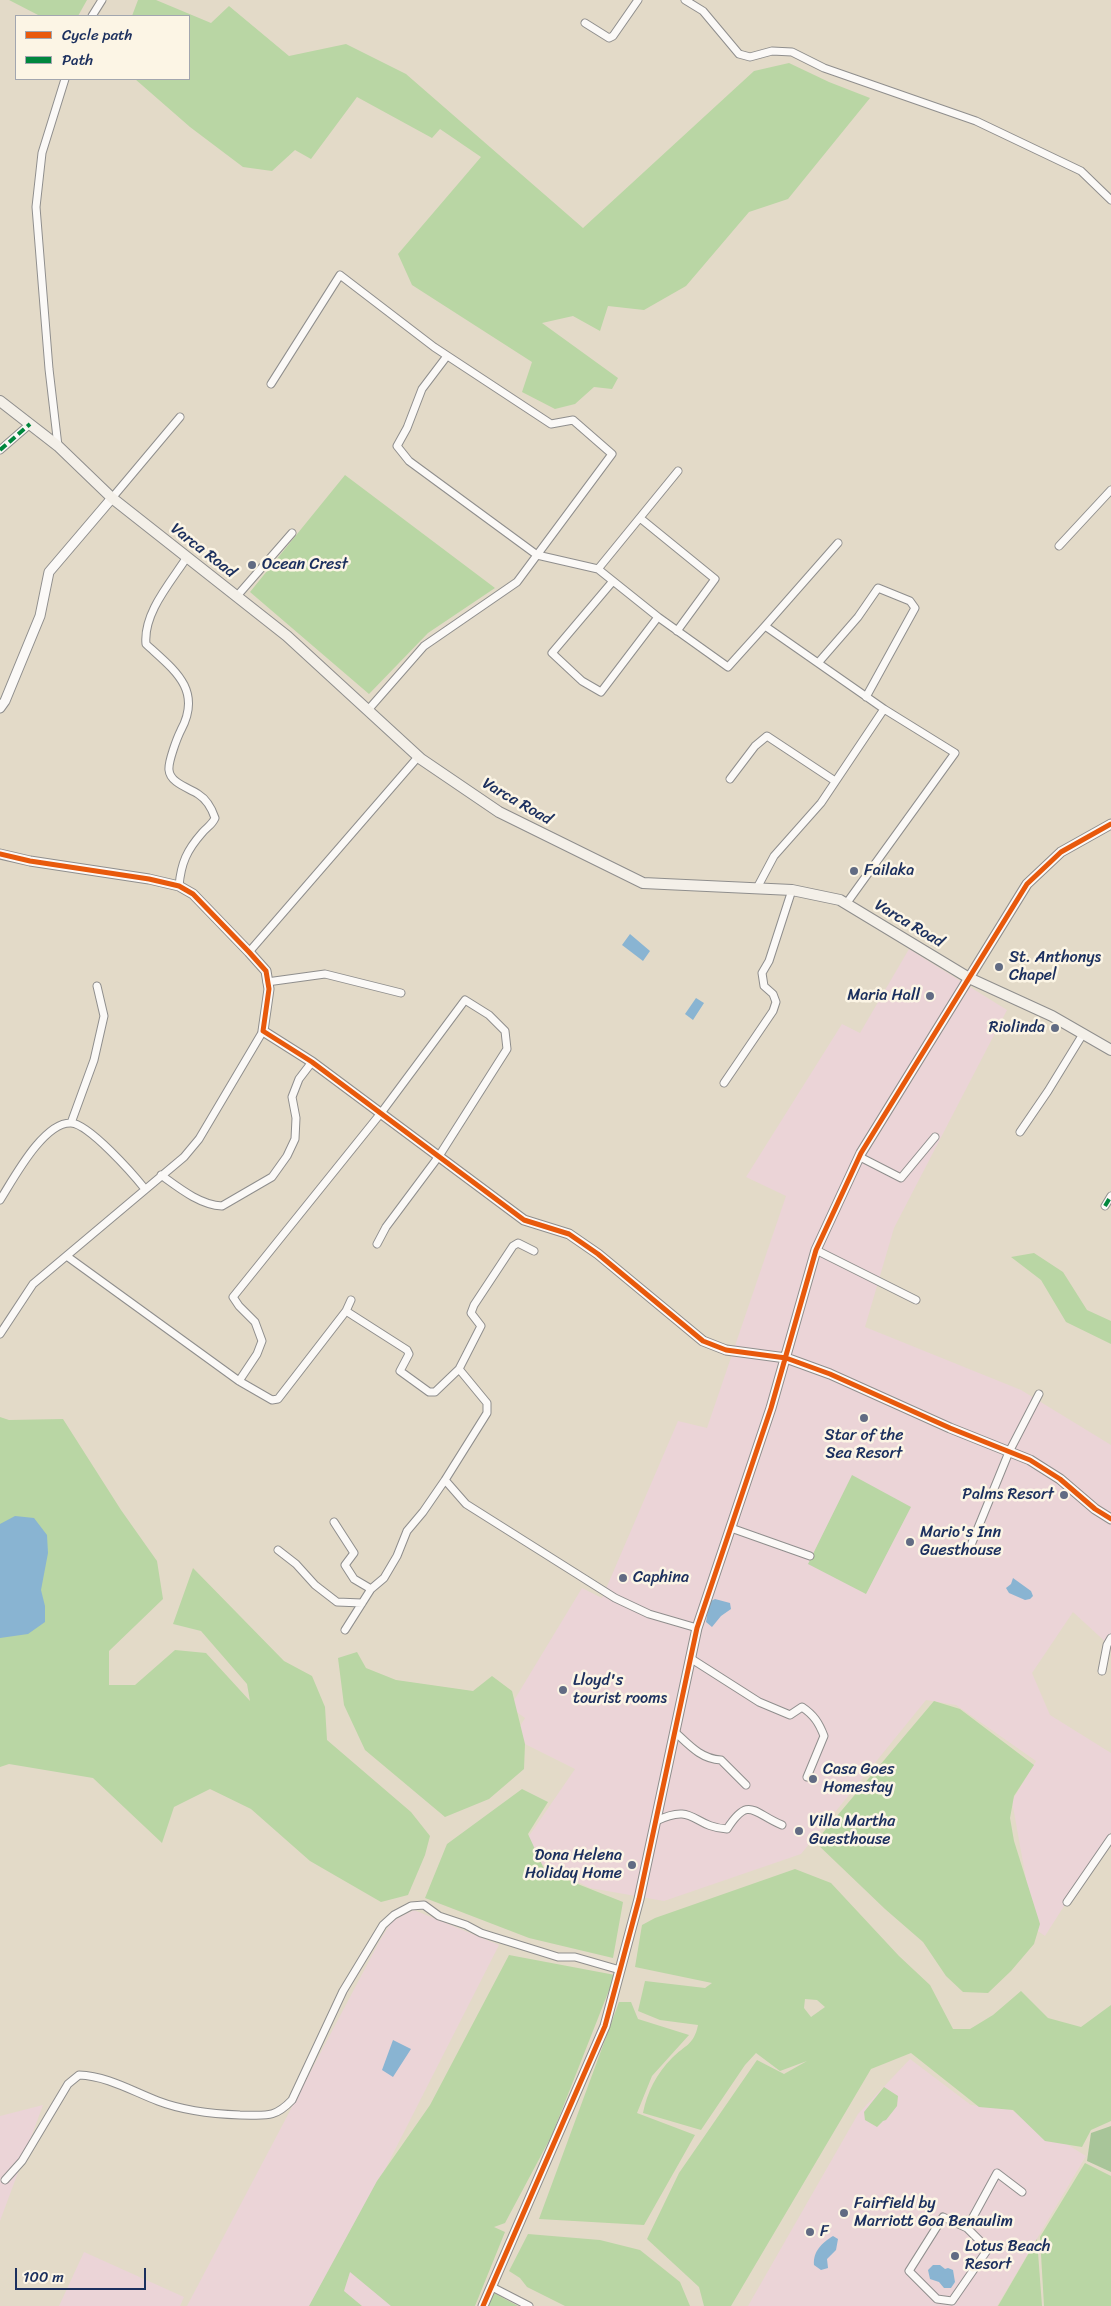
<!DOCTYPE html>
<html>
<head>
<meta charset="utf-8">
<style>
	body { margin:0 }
	#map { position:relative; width:1111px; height:2306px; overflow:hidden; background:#e3dac8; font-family:Sriracha,sans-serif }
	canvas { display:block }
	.legend { position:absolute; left:15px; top:15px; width:175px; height:65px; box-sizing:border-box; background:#fcf5e5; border:1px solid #a2a6af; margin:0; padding:6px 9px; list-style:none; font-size:15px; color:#1b2f5e }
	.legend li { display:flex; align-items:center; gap:10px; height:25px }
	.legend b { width:25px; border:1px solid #a2a6af }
	.scale { position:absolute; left:15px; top:2268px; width:131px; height:22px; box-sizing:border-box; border:2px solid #1b2f5e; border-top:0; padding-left:6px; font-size:15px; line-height:18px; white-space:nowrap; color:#1b2f5e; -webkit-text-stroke:4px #fcf5e5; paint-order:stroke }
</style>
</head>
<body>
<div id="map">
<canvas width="1111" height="2306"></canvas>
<ul class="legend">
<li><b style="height:6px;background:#e8590c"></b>Cycle path</li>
<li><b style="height:6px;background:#00873e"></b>Path</li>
</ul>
<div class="scale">100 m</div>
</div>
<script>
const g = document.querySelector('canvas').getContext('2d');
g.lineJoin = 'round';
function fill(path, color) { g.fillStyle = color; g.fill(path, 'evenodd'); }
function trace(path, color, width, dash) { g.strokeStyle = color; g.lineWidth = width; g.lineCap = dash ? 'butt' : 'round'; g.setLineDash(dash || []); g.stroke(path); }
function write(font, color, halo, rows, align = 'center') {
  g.font = font + ' Sriracha,sans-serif'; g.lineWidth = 5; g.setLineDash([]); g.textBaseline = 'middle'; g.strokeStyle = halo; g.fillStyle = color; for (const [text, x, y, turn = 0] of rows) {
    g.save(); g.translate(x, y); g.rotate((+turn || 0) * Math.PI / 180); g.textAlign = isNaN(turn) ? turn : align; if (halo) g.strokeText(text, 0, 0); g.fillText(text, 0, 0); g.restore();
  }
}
const built = new Path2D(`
	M909,949L1007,1010L894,1228L865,1327L1021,1390L1111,1445V1647L1073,1612L1032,1673L1050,1715L1111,1753V1832L1045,1936L1035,1929L1012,1801L1036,1761L956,1705L926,1700L801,1854L664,1901L590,1888L518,1852L575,1769L513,1738L525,1718L510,1707L582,1588L602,1598L678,1421L707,1428L786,1196L746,1177L842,1024L860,1033Z
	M414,1910L499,1945L339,2260L446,2306H187L379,1942L392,1921Z
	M910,2059L971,2105L1010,2109L1086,2156L997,2306H748L858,2114Z
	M43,2105L0,2221V2116Z
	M84,2252L184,2297L180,2306H59Z`);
const green = new Path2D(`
	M9,0H87L78,16H40Z
	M138,0H156L211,23L229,6L289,56L346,44L406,74L583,228L754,71L789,63L829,82L870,98L788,199L749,212L686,286L644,310L608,306L600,331L573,316L542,323L618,378L612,389L594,387L575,404L555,409L522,392L532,362L412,285L398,254L481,157L440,129L432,138L357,97L311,159L295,150L272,171L243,167L190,127L135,79H189V16H132Z
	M345,475L495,588L428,633L369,694L250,592Z
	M1034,1253L1063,1272L1087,1310L1111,1321V1344L1066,1322L1041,1280L1011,1257Z
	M0,1417L9,1420L63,1419L121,1510L157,1561L163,1599L109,1651V1685H135L175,1650L206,1653L250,1701L247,1684L201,1631L173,1624L193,1568L284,1661L312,1676L325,1707L327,1740L411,1812L430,1836L425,1855L408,1895L381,1902L310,1861L251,1809L210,1789L174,1807L162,1843L93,1778L9,1764L0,1767Z
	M852,1475L911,1507L866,1594L808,1564Z
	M357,1652L366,1668L396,1680L473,1691L492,1676L512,1691L525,1744L524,1769L489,1799L445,1817L365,1750L344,1705L338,1658Z
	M934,1701L960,1709L1034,1765L1014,1796L1010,1818L1014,1841L1040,1924L1034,1944L1011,1971L988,1993L963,1992L946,1976L923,1942L885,1909L815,1842Z
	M522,1789L548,1802L528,1834L545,1871L623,1902L613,1958L529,1938L425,1898L447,1844Z
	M795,1869L831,1883L899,1956L930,1985L953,2029H970L993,2015L1021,1991L1048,2018L1081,2027L1111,2005V2121L1091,2130L1082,2147L1045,2141L1013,2110L979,2107L911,2053L871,2069L731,2306H704L699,2287L647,2239L679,2173L757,2060L784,2074L807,2061L780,2071L756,2053L745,2065L701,2130L643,2113C647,2092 657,2073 672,2058C685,2045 694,2045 698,2025L660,2020L638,2011L645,1981L705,1988L712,1983L635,1967L642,1925L655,1918ZM805,1999L817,2000L825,2007L811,2017L804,2008Z
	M509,1955L615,1975L552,2135L505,2223L494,2227L505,2232L475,2306H391L350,2272L344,2291L362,2306H309L377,2181L430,2105Z
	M619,2002H631L638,2019L689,2035L652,2076L637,2113L695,2135L644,2225L539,2219Z
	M884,2087L898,2096L897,2106L886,2120L883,2121L877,2127L865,2120L864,2112Z
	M1085,2163L1111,2176V2306H1044L1040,2237Z
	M528,2234L600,2240L640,2250L680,2282L690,2306H565L527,2287L520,2278L509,2271Z
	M1037,2239L1042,2306H998Z
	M494,2293L518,2306H488Z`);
const forest = new Path2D(`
	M1111,2126V2172L1087,2161L1091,2133Z`);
const water = new Path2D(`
	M630,934L650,951L643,961L622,945Z
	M696,998L704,1003L693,1020L685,1014Z
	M15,1516L34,1518L47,1535L48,1553L41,1590L45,1606V1622L28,1634L0,1638V1524Z
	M1013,1578L1031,1591L1033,1596L1030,1599L1025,1600L1009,1593L1006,1588L1011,1584Z
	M715,1599L730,1603L731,1609L721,1616L712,1627L706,1622L709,1602Z
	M393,2040L411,2049L393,2077L382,2070Z
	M833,2236L838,2239L836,2250L827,2259L828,2268L821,2270L814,2265C813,2251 822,2243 833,2236Z
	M933,2265H940L945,2269L948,2268L953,2270L955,2282L951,2288H944L939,2282L930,2279L928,2270Z`);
const minor = new Path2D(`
	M685,0L703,11L739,54L750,57L772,51L792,52L824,68L976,121L1081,171L1111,200
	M92,16L102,0
	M585,23L609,38L613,36L638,0
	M447,356L422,389L407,428L397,446L409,461L537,555L598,569
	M271,384L340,275L434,347L551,424L573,420L612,454L517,582L424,646L368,710
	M58,446L49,369L36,207L42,153L65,79
	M0,450L30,424
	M112,498L180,417
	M640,518L715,579L677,631
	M1059,546L1111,490
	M613,581L552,653L582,681L601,692L658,617L598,569L678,471
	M237,596L292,533
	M658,617L728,667L765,626L818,663L858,617L878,588L910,601L915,608L866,697
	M765,626L838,543
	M730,779L755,746L767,736L835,781
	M179,886C181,863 187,850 202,833C207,827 212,825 215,818C212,809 206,799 198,794C189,788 170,783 169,770C168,762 177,738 181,730C203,689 173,669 146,644C143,613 171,582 187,557
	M757,888L774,856L821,803L884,709L818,663
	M846,904L955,753L884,709
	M249,952L418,757
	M267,982L325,974L401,993
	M724,1083L773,1011L776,1002L773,994L764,986L762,973L769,961L792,890
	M71,1123L94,1060L104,1016L97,986
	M1020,1132L1048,1091L1083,1034
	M860,1157L901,1178L935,1137
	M161,1175C179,1188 200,1205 222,1206L272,1177L287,1156L295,1139L296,1118L292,1097L299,1079L312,1062
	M0,1200C13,1180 43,1122 71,1123C89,1124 133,1174 145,1189
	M1105,1206L1111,1196
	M816,1250L916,1300
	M534,1251L518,1243L513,1246L474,1305L471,1313L481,1326L459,1369L487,1403V1413L445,1480L466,1504L615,1598L649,1614L697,1628
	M68,1257L239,1381L257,1354L262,1341L255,1322L239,1306L233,1297L381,1113L465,1000L489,1015L505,1031L507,1049L439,1156L386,1227L377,1244
	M346,1311L407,1350L409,1354L400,1371L429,1392H435L459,1369
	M0,1334L33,1284L184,1157L199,1139L263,1031
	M239,1381L272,1400L278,1399L346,1311L351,1300
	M334,1522L354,1553L345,1565L354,1579L371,1589
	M731,1528L810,1556
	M971,1545L1009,1452L1039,1394
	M278,1550L296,1564L315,1585L337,1602L362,1603
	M345,1630L371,1589L384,1578L397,1556L407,1531L423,1512L445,1480
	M690,1658L759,1702L790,1715L802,1707C814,1715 819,1723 824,1736L807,1777
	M1102,1671L1107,1645L1111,1638
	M675,1732C689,1745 701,1759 721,1760L746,1785
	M656,1821C695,1802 692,1827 727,1829C749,1795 753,1813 782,1825
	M1067,1902L1111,1838
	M5,2180L22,2161L68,2084L79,2075C107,2076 132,2091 158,2101C184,2111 212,2114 240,2115C265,2115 274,2119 292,2100L343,1991L383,1925L394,1915L411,1906L424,1905L439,1916L466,1925L481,1933L558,1957H575L620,1970
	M943,2217L967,2228L988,2249L952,2301L937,2299L909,2271Z
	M967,2228L997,2173L1022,2192
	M492,2287L529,2306`);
const tertiary = new Path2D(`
	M0,708L5,701L40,616L49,572L112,498
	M0,854L30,861L149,879L179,886L193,894L249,952L266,971L269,989L263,1031L312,1062L524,1220L569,1234L598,1254L703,1341L726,1350L786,1358L830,1374L950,1428L1030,1460L1060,1479L1095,1509L1111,1519
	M483,2306L605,2026L639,1899L697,1628L771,1408L816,1250L861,1153L1027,884L1061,852L1111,824`);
const secondary = new Path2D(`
	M0,401L58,446L112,498L287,636L421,759L499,812L643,883L792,890L840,900L969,978L1052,1016L1111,1050`);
const quiet = new Path2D(`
	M0,450L30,424
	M1105,1206L1111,1196`);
const cycleway = new Path2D(`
	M0,854L30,861L149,879L179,886L193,894L249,952L266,971L269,989L263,1031L312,1062L524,1220L569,1234L598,1254L703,1341L726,1350L786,1358L830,1374L950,1428L1030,1460L1060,1479L1095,1509L1111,1519
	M483,2306L605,2026L639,1899L697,1628L771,1408L816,1250L861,1153L1027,884L1061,852L1111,824`);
const markers = [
	[252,565,5,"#616b83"],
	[854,871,5,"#616b83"],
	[999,967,5,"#616b83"],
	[930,996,5,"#616b83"],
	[1055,1028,5,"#616b83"],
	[864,1418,5,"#616b83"],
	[1064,1495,5,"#616b83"],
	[910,1542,5,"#616b83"],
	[623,1578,5,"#616b83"],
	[563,1690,5,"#616b83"],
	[813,1779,5,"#616b83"],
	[799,1831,5,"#616b83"],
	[632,1865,5,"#616b83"],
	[844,2213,5,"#616b83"],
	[810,2232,5,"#616b83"],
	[955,2256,5,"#616b83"]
];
const streetNames = [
	["Varca Road",203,551,38],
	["Varca Road",517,802,30],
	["Varca Road",909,924,31]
];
const poiNames = [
	["Ocean Crest",262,565],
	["Failaka",864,871],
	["St. Anthonys",1009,958],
	["Chapel",1009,976],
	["Maria Hall",920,996,"right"],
	["Riolinda",1045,1028,"right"],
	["Star of the",864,1436,"center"],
	["Sea Resort",864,1454,"center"],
	["Palms Resort",1054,1495,"right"],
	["Mario's Inn",920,1533],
	["Guesthouse",920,1551],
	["Caphina",633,1578],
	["Lloyd's",573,1681],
	["tourist rooms",573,1699],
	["Casa Goes",823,1770],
	["Homestay",823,1788],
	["Villa Martha",809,1822],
	["Guesthouse",809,1840],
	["Dona Helena",622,1856,"right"],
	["Holiday Home",622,1874,"right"],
	["Fairfield by",854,2204],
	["Marriott Goa Benaulim",854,2222],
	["F",820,2232],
	["Lotus Beach",965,2247],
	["Resort",965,2265]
];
fill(built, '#ebd4d7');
fill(green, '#b9d6a4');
fill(forest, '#a8c599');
fill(water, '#89b4d2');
trace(minor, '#8f8e8d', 9);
trace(tertiary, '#8f8e8d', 11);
trace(secondary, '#8f8e8d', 12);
trace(minor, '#fbf9f7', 7);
trace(tertiary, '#fbf9f7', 9);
trace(secondary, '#f4f0e9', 10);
trace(quiet, '#00873e', 4, [8, 4]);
trace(cycleway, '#e8590c', 5);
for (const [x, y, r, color] of markers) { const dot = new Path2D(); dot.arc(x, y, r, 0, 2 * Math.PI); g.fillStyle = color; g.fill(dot); trace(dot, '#fcf5e5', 2); }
write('16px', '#1b2f5e', '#fcf5e5', streetNames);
write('16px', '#1b2f5e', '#fcf5e5', poiNames, 'left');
</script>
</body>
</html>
